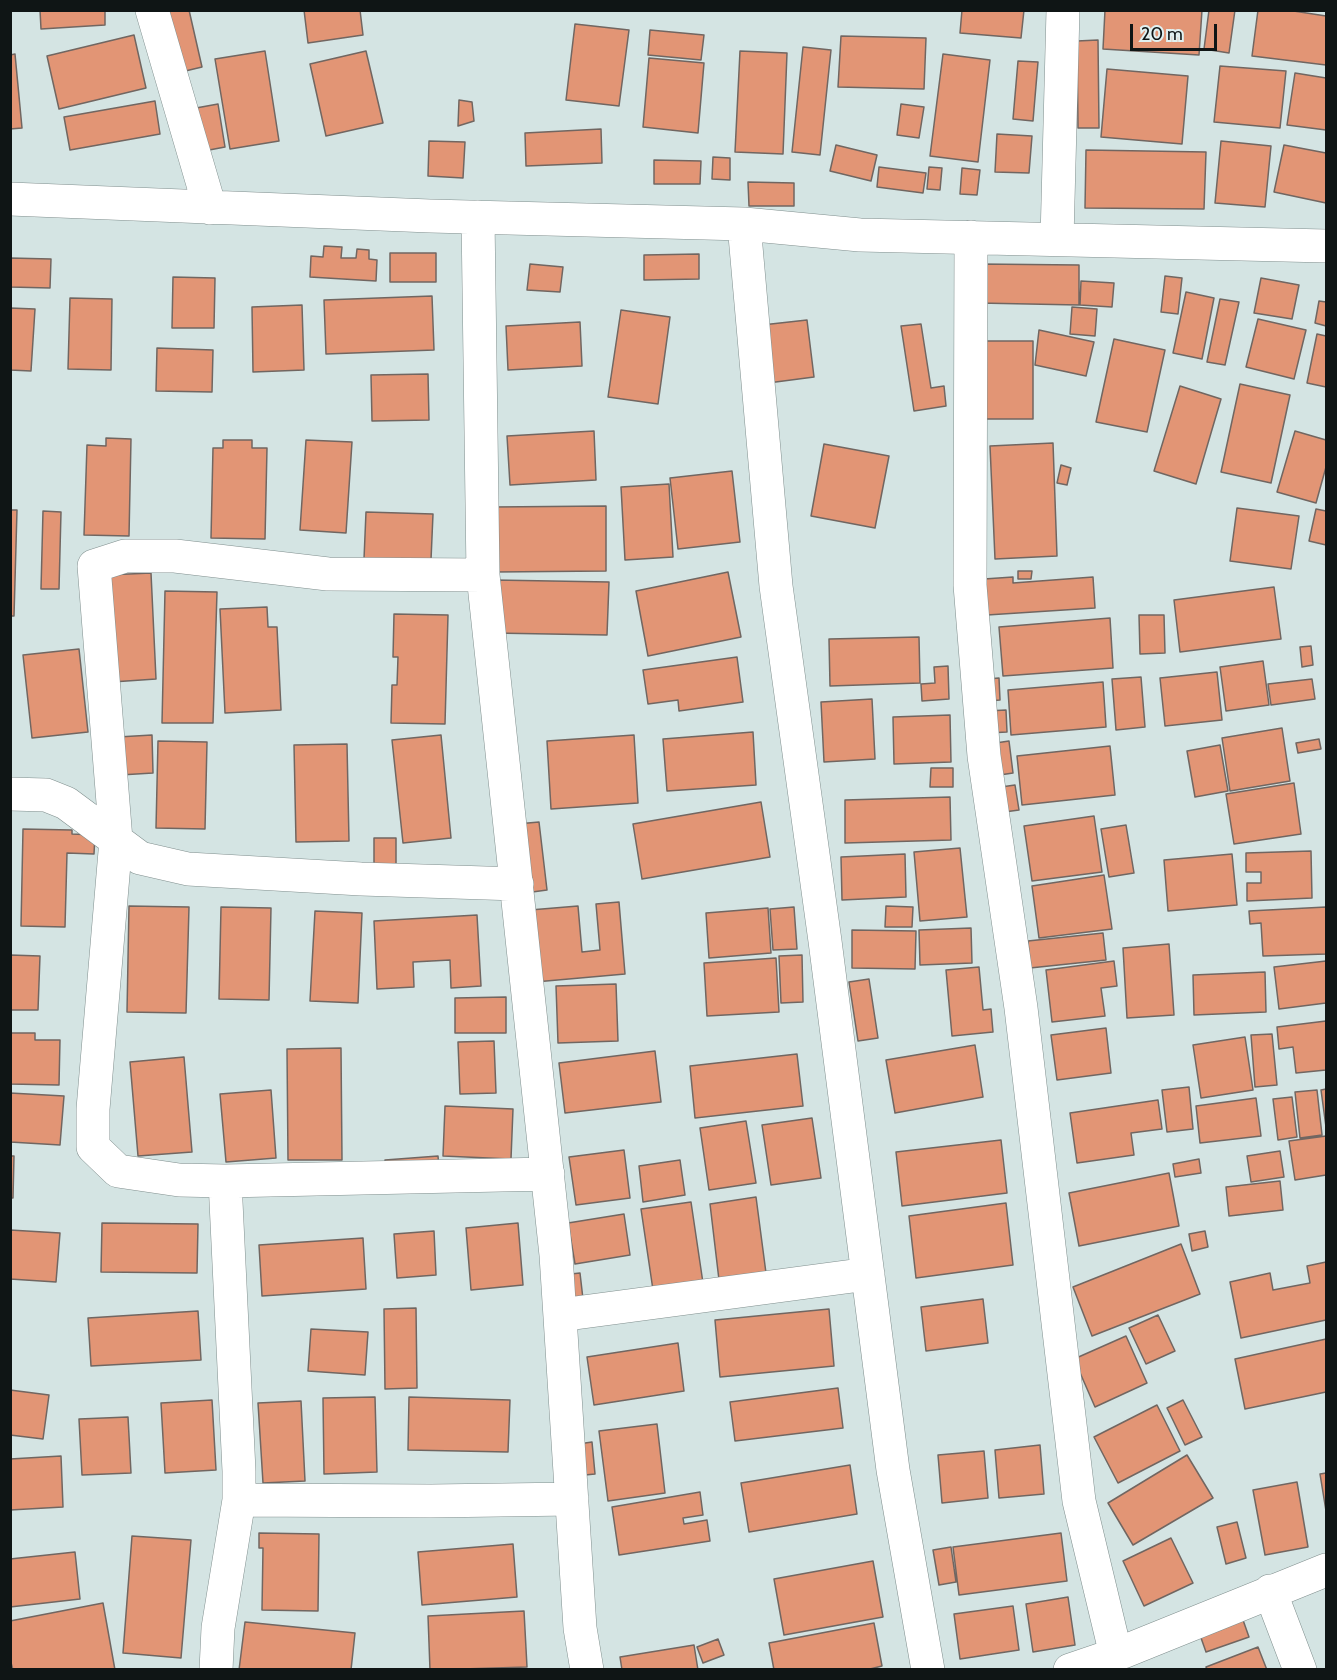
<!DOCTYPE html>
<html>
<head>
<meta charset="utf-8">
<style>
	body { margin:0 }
	#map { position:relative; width:1337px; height:1680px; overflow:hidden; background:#d4e4e3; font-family:Cabin,sans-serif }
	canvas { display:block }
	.frame { position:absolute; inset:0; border:12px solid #0f1515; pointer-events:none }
	.scale { position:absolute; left:1130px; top:24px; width:87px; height:27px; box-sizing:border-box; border:3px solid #0f1515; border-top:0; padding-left:8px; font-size:18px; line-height:21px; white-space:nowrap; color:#0f1515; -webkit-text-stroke:4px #e1f1f1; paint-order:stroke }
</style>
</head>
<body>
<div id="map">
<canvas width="1337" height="1680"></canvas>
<div class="frame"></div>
<div class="scale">20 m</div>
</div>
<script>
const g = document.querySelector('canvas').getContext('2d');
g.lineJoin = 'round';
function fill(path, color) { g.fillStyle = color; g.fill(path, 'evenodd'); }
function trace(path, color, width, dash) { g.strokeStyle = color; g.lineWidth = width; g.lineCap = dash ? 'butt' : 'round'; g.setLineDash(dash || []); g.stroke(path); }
const building = new Path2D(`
	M40,10H105V25L41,29Z
	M173,10H189L202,67L177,73L163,13Z
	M304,10H360L363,35L308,43Z
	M962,10H1024L1021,38L960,33Z
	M1105,10H1202L1199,55L1103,49Z
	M1209,10H1235L1229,53L1204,49Z
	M1258,10H1287L1326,16V65L1252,56Z
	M575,24L629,30L619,106L566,100Z
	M650,30L704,35L701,60L648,55Z
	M134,35L146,88L59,109L47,56Z
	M841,36L926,38L924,89L838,87Z
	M1098,40L1099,128H1078L1077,41Z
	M803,47L831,50L820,155L792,152Z
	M265,51L279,141L230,149L215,59Z
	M366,51L383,123L326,136L310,64Z
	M740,51L787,53L783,154L735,152Z
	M15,54L22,128L10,129V55Z
	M943,54L990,60L978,162L930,156Z
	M649,58L704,63L698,133L643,127Z
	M1018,61L1038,62L1033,121L1013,119Z
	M1220,66L1286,71L1280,128L1214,122Z
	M1107,69L1188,76L1182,144L1101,137Z
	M1295,73L1326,78V130L1287,125Z
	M459,100L472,102L474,121L458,126Z
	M155,101L160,134L70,150L64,117Z
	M218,104L225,147L204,151L196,108Z
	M901,104L924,107L919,138L897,135Z
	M601,129L602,163L526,166L525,133Z
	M997,134L1032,136L1029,173L995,172Z
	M429,141L465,142L463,178L428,176Z
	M1221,141L1271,146L1265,207L1215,203Z
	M836,145L877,155L871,181L830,171Z
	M1284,145L1326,153V203L1274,192Z
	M1086,150L1206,152L1204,209L1085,208Z
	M713,157L730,158V180L712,179Z
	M654,160L701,161L700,184H654Z
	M879,167L926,173L923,193L877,187Z
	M929,167L942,168L940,190L927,189Z
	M962,168L980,170L977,195L960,194Z
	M748,182L794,183V206H749Z
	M324,246L342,247L341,258H356L357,249L369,250V259L377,260L376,281L310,277L311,256L323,257Z
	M390,253H436V282H390Z
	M699,254V279L644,280V255Z
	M10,258L51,259L50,288L10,287Z
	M530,264L563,267L560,292L527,290Z
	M979,264L1079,265V305L978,303Z
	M1165,276L1182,278L1178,314L1161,312Z
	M173,277L215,278L214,328H172Z
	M1261,278L1299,285L1292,319L1254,313Z
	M1081,281L1114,283L1112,307L1080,305Z
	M1186,292L1214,298L1202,359L1173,353Z
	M432,296L434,350L326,354L324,300Z
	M70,298L112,299L111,370L68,369Z
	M1220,299L1239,302L1225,365L1207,362Z
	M1319,301L1326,302V326L1315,323Z
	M302,305L304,370L253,372L252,307Z
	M1072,307L1097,309L1095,336L1070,334Z
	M10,308L35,309L31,371L10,370Z
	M621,310L670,317L658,404L608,397Z
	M1258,319L1306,330L1294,379L1246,367Z
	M807,320L814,377L768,383L762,325Z
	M580,322L582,366L508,370L506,326Z
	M921,324L931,388L944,386L946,406L914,411L901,326Z
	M1039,330L1094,342L1086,376L1035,365Z
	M1317,334L1326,336V387L1307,383Z
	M1114,339L1165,350L1147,432L1096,422Z
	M983,341H1033V419H983Z
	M157,348L213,350L212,392L156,391Z
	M428,374L429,420L372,421L371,375Z
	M1240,384L1290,395L1271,483L1221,472Z
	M1180,386L1221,399L1196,484L1154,471Z
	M594,431L596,480L510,485L507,436Z
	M1295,431L1326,440V467L1316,503L1277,492Z
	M106,438L131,439L129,536L84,535L87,445L106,446Z
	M223,440H252V448H267L265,539L211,538L213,448H223Z
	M306,440L352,442L346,533L300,530Z
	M1053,443L1057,556L995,559L990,446Z
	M824,444L889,456L875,528L811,516Z
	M1061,465L1071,468L1067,485L1057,483Z
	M732,471L740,542L678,549L670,478Z
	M669,484L673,557L625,560L621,487Z
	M606,506V571L494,572L493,507Z
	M1237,508L1299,516L1291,569L1230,561Z
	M1316,509L1326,511V545L1309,541Z
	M10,510H17L14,616H10Z
	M43,511L61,512L59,589H41Z
	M366,512L433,514L431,560L364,559Z
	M1018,571H1032L1031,579H1018Z
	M728,572L741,637L648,656L636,591Z
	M151,573L156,679L112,682L107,575Z
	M1013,577V583L1093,577L1095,608L987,615L984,579Z
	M494,580L609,582L607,635L492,633Z
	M1274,587L1281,639L1180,652L1174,600Z
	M165,591L217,592L213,723H162Z
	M267,607L268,627H277L281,710L225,713L220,609Z
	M394,614L448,615L445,724L391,723L392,685H397L398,657H393Z
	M1139,615H1164L1165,653L1140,654Z
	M1110,618L1113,668L1003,676L999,627Z
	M919,637L920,683L830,686L829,639Z
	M1311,646L1313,665L1302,667L1300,647Z
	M79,649L88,732L32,738L23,655Z
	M737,657L743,702L679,711L678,700L648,704L643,670Z
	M1263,661L1269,705L1226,711L1220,667Z
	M948,666L949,699L922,701L921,684L935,683L934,667Z
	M1217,672L1222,720L1165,726L1160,678Z
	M1141,677L1145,727L1116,730L1112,679Z
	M999,678L1000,700L988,701L987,679Z
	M1312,679L1315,699L1271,705L1268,684Z
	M1103,682L1106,727L1011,735L1008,690Z
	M872,699L875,759L824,762L821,702Z
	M1006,710L1007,732L988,733L987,711Z
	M950,715L951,762L894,764L893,717Z
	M1282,728L1290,781L1230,791L1222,738Z
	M753,732L756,785L667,791L663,739Z
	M152,735L153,773L120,775L118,737Z
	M441,735L451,838L403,843L392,740Z
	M634,735L638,803L551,809L547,741Z
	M1319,739L1321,749L1298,753L1296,743Z
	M158,741L207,742L205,829L156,828Z
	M1009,741L1013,773L993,776L989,744Z
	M347,744L349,841L296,842L294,745Z
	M1220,745L1228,791L1195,797L1187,751Z
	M1110,746L1115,795L1022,805L1017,756Z
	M931,768H953V787H930Z
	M1294,783L1301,834L1234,844L1226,794Z
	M1015,785L1019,810L997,813L994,788Z
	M950,797L951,840L845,843V800Z
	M761,802L770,857L642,879L633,824Z
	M1094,816L1102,872L1032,881L1024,826Z
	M539,822L547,890L525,893L517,824Z
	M1126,825L1134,873L1109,877L1101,829Z
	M23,829L72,830V834L95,835L94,854L67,853L65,927L21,926Z
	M374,838H396V865L374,866Z
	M960,848L967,917L920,921L914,852Z
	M1311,851L1312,898L1247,901V883H1261V872H1246V853Z
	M905,854L906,897L842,900L841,857Z
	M1232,854L1237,905L1168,911L1164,860Z
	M1104,875L1112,929L1039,938L1032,886Z
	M619,902L625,974L535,982L530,910L578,906L582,952L600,950L596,904Z
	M129,906L189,907L186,1013L127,1012Z
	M886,906L913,907L912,927H885Z
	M221,907L271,908L269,1000L219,999Z
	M794,907L797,949L773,950L770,909Z
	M1326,907V954L1263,956L1261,923L1250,924L1249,911Z
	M768,908L771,953L709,958L706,913Z
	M315,911L362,913L358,1003L310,1001Z
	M477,915L481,986L451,988L450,960L413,962L414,987L377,989L374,921Z
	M971,928L972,963L920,965L919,930Z
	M852,930L916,931L915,969L852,968Z
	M1103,933L1106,960L1030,968L1028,941Z
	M1169,944L1174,1015L1127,1018L1123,948Z
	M10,955L40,956L38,1010H10Z
	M802,955L803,1002L781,1003L779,956Z
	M776,958L779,1012L707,1016L704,963Z
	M1114,961L1117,986L1101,988L1105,1016L1052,1022L1046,970Z
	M1326,961V1003L1279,1009L1274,967Z
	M979,967L983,1010L991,1009L993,1032L952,1036L946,970Z
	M1265,972L1266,1012L1194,1015L1193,975Z
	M869,979L878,1038L858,1041L849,982Z
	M616,984L618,1041L558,1043L556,986Z
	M506,997V1033H455V998Z
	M1326,1021V1070L1296,1073L1293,1047L1279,1049L1277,1027Z
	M1106,1028L1111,1073L1057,1080L1051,1035Z
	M10,1033H35V1040H60L59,1085L10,1084Z
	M1272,1034L1277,1085L1255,1087L1251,1035Z
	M1245,1037L1253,1090L1201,1098L1193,1045Z
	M494,1041L496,1093L460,1094L458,1042Z
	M975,1045L983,1097L895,1113L886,1060Z
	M341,1048L342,1160H288L287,1049Z
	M655,1051L661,1102L565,1113L559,1063Z
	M797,1054L803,1106L695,1118L690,1066Z
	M184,1057L192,1152L138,1156L130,1062Z
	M1189,1087L1193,1129L1167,1132L1162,1090Z
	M1326,1089V1127L1321,1090Z
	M271,1090L276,1158L226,1162L220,1094Z
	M1317,1090L1322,1135L1300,1138L1295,1092Z
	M10,1093L64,1096L60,1145L10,1142Z
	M1292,1097L1297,1137L1278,1140L1273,1099Z
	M1256,1098L1261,1136L1200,1143L1196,1106Z
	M1158,1100L1162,1129L1131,1133L1134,1155L1077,1163L1070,1113Z
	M445,1106L513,1109L511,1159L443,1156Z
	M812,1118L821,1178L771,1185L762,1125Z
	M746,1121L756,1183L709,1190L700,1128Z
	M1326,1136V1175L1295,1180L1289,1141Z
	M1001,1140L1007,1193L902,1206L896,1152Z
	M624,1150L630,1198L576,1205L569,1157Z
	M1280,1151L1284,1177L1251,1182L1247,1156Z
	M10,1156H14L13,1198H10Z
	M438,1156L439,1168L386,1172L385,1160Z
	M1199,1159L1201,1173L1175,1177L1173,1164Z
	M680,1160L685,1195L643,1202L639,1166Z
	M1169,1173L1179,1226L1079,1246L1069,1193Z
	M1280,1181L1283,1210L1229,1216L1226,1187Z
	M756,1197L766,1273L719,1280L710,1204Z
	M691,1202L703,1283L653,1290L641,1209Z
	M1006,1203L1013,1265L916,1278L909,1216Z
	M624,1214L630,1255L575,1264L568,1223Z
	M102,1223L198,1224L197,1273L101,1272Z
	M518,1223L523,1285L471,1290L466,1228Z
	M10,1230L60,1233L56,1282L10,1279Z
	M434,1231L436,1275L397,1278L394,1234Z
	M1205,1231L1208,1247L1192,1251L1189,1234Z
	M363,1238L366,1289L262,1296L259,1245Z
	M1181,1244L1200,1294L1092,1336L1073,1287Z
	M1326,1262V1320L1241,1338L1230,1282L1270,1273L1273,1290L1310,1283L1307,1266Z
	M580,1273L583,1299L565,1301L562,1275Z
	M983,1299L988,1343L926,1351L921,1307Z
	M416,1308L417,1388L385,1389L384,1309Z
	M829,1309L834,1366L720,1377L715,1320Z
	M198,1311L201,1360L91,1366L88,1318Z
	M1158,1315L1175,1351L1146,1364L1129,1328Z
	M311,1329L368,1332L365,1375L308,1371Z
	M1126,1336L1147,1383L1095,1407L1074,1359Z
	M1326,1339V1392L1245,1409L1235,1359Z
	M678,1343L684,1391L594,1405L587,1357Z
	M838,1388L843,1428L735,1441L730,1402Z
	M10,1390L49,1395L43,1439L10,1435Z
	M375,1397L377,1472L324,1474L323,1398Z
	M409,1397L510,1400L508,1452L408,1450Z
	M212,1400L216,1470L165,1473L161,1403Z
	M1183,1400L1202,1437L1185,1445L1167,1408Z
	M301,1401L305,1481L263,1483L258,1403Z
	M1157,1405L1180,1451L1118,1483L1094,1437Z
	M128,1417L131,1473L82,1475L79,1419Z
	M657,1424L665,1493L608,1501L599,1431Z
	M592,1442L595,1474L575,1476L572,1445Z
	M1040,1445L1044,1494L999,1498L995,1450Z
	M984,1451L988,1498L942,1503L938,1455Z
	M1187,1455L1213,1498L1133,1545L1108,1503Z
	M61,1456L63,1507L10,1510V1459Z
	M850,1465L857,1514L749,1532L741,1483Z
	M1326,1473V1511L1320,1474Z
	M1297,1482L1308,1547L1265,1555L1253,1490Z
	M700,1492L703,1515L683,1518L684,1524L707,1520L710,1541L619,1555L612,1507Z
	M1237,1522L1246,1558L1226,1564L1217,1527Z
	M259,1533L319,1534L318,1611L262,1610L263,1548H259Z
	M1061,1533L1067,1581L959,1595L953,1547Z
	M132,1536L191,1540L181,1658L123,1653Z
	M1171,1538L1193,1583L1144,1606L1123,1561Z
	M513,1544L517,1597L422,1605L418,1552Z
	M951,1547L956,1582L939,1585L933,1550Z
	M75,1552L80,1599L10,1607V1559Z
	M873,1561L883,1617L784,1635L774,1579Z
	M1068,1597L1075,1645L1033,1652L1026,1604Z
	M103,1603L115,1670H13L10,1659V1621Z
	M1013,1606L1019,1650L960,1659L954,1614Z
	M524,1611L527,1667L430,1670L428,1616Z
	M1243,1620L1249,1637L1206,1652L1200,1635Z
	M245,1622L355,1633L351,1670H239Z
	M874,1623L882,1666L866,1670H774L769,1643Z
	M718,1639L724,1655L703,1663L697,1647Z
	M694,1645L698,1670H622L620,1657Z
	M1258,1647L1267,1670H1207L1206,1667Z`);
const minor = new Path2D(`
	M152,10L210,208
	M10,199L430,216L744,224L860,235L1326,246
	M478,217L483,575L556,1255L580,1628L587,1670
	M744,224L776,586L825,941L893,1470L928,1670
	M971,237L970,585L984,756L1021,1008L1079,1501L1116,1655
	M1057,239L1063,10
	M10,794L46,795L66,803L140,858L188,869L361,879L517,884
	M225,1181L548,1174
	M560,1315L868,1274
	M239,1500L431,1501L572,1499
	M1270,1591L1300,1670
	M216,1670L218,1628L239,1500V1471L225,1181L179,1180L118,1171L93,1147V1109L116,840L94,566L125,556H175L328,574L483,575
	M1070,1670L1123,1652L1326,1570`);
fill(building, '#e29575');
trace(building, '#716661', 1.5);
trace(minor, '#808f8e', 34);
trace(minor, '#fff', 33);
</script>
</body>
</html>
